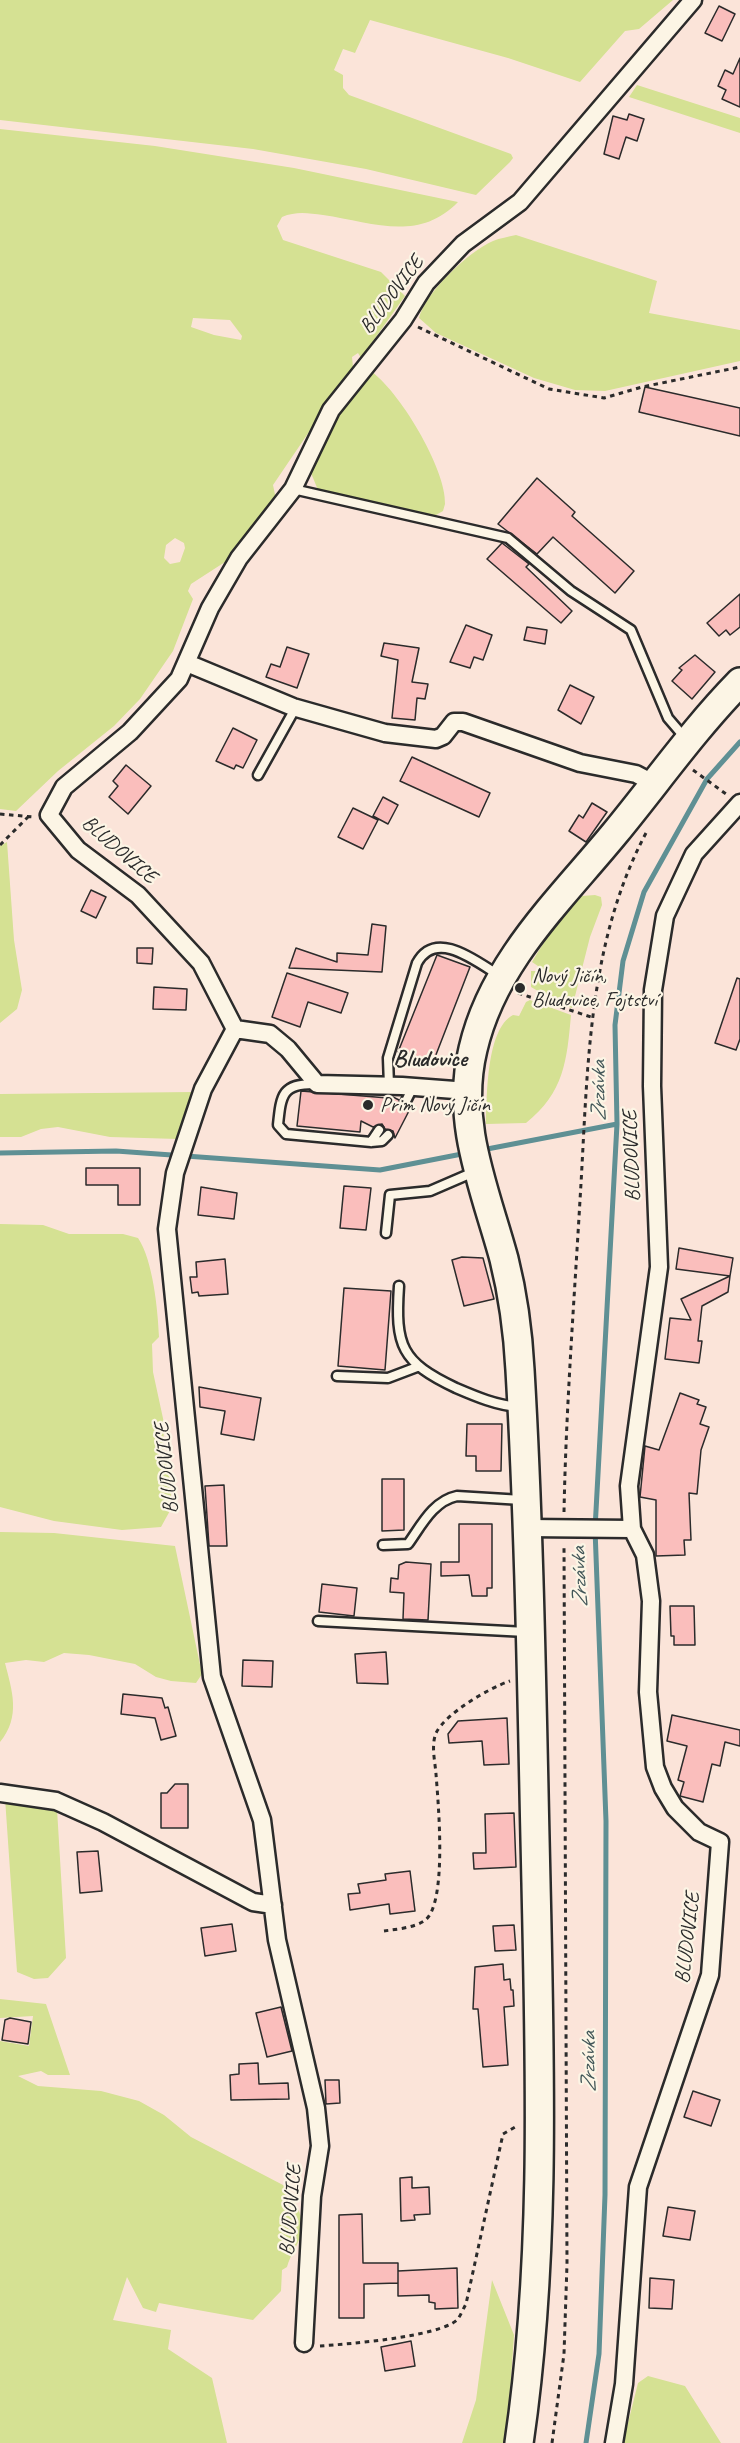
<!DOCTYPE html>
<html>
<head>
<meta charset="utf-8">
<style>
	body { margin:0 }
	canvas { display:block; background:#fbe4d9 }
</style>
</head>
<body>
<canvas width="740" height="2443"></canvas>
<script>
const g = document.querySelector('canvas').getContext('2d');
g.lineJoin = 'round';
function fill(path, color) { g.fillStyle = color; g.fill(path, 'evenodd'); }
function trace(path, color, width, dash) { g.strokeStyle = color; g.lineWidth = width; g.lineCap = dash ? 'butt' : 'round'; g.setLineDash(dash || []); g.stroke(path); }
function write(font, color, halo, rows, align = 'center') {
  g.font = font + ' Caveat,sans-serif'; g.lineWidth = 4.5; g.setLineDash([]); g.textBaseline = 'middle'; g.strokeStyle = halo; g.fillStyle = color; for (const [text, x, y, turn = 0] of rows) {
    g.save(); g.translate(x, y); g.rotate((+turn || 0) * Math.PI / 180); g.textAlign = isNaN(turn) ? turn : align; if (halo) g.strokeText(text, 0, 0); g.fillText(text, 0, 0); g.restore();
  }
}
const green = new Path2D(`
	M0,0H673L639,29L625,31L580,82L508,58L370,20L355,53L343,49L334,70L343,75V88L349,95L511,154L513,158L510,162L476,195L366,169L253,149L0,120Z
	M637,85L740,118V133L629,97Z
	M0,129L155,146L294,168L458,202C418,243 372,222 323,215C308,213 296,211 282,217L277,226L283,240L381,272L405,296L361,358L358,353L352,357L353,367L273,485L277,504L225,562L191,584L188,591L193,599L173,651L140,699L114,726L58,771L16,811L0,809ZM193,318L230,320L242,336L241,340L214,335L191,327ZM175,538L184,543L185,548L180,562L170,564L164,558L166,545Z
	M516,235L657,281L649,313L740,330V361L605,391L575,390L534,378L436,333L419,318C425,293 469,251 493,241C500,238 508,237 516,235Z
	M369,370C398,388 447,470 445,504L443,511L429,519L342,499L318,490L311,473L329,431Z
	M7,842L14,940L22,990L17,1009L0,1023V846Z
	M595,895L601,897L602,905L590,937L572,1008L562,1005L531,987V971H536L538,966L532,962C546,938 562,915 582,896Z
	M530,1000L571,1015C567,1060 564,1093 526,1123L486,1124C487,1097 486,1029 513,1015L519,1016L526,1002Z
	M194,1092L178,1139L110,1137L58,1127L41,1129L21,1137H0V1094Z
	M0,1224L43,1225L69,1234H123L138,1238C153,1260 158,1311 159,1337L152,1344L153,1372L164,1423L163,1454L169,1471L172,1507L161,1527L122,1530L54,1521L0,1507Z
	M0,1532L54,1533L175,1546L202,1674L196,1683L171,1681L156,1677L135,1664L89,1655L64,1653L44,1662L26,1660L5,1663C12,1691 21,1716 0,1742Z
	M5,1798L57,1809L66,1958L48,1978L34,1979L17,1972Z
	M0,1999L46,2004L70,2075H48L41,2071L18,2076L38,2086L101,2091L139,2101L164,2115L191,2137L283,2185C295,2197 306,2219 300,2237C297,2247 290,2255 287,2267L282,2270L281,2291L253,2320L159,2303L156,2312L143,2308L127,2277L113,2320L171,2330L168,2349L212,2378L227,2443H0V2041L29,2046L33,2016L0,2018Z
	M492,2280L514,2335L507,2438L506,2443H462L476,2400Z
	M648,2376L685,2386L721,2443H623L638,2383Z`);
const stream = new Path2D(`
	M482,1150L617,1124
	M0,1153L116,1151L380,1170L467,1153
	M586,2443L599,2354L605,2195L606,1821L595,1529L617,1124L615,1025L623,961L644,892L707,779L740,742`);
const building = new Path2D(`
	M719,6L735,14L722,41L705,33Z
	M740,58V107L722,99L726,90L718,86L725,70L733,74Z
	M629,114L644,119L637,141L626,137L619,159L604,154L613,116L627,120Z
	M645,387L740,408V436L639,412Z
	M537,478L575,512L572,516L634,571L615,593L553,537L537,554L498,524Z
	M502,543L529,564L526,567L572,611L561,623L487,559Z
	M740,594V627L730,635L726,630L719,636L707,623Z
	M466,625L492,635L483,660L474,657L470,668L450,662Z
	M527,627L547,630L545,644L524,640Z
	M384,643L419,648L412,682L428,684L425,699L417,698L415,720L392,718L398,660L381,656Z
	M287,647L309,654L297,688L266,677L271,664L280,667Z
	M695,655L715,672L692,699L672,681L682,670L679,668Z
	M570,685L594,697L581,724L558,710Z
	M233,728L257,740L243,768L236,765L234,769L216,761Z
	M412,757L490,793L479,817L400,781Z
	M126,765L151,786L128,814L109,797L118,786L113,781Z
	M383,797L398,805L388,824L373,816Z
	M592,803L607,812L586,842L569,831L579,815L583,818Z
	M353,808L378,820L363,849L338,837Z
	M91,890L106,897L96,918L81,911Z
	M372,924L386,926L382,972L289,968L296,948L337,962V953L368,955Z
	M137,948H153L152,964L137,963Z
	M437,955L470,967L432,1065L398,1052Z
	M287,973L348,993L341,1013L308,1002L300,1027L272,1017Z
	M737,978L740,979V1039L736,1050L715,1043Z
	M154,987L187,989L186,1010L153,1009Z
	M301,1091L388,1098L391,1096L399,1100L402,1108L411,1107L395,1138L393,1131L385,1129L382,1124L373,1127L361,1121L360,1132L297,1126Z
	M86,1168H140V1205H118V1185H86Z
	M344,1186L371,1188L366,1230L340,1228Z
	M201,1187L237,1193L234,1219L198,1215Z
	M679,1248L733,1258L730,1276L676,1269Z
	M462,1257L483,1258L494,1299L464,1306L452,1260Z
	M225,1259L228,1294L199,1296L198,1292L192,1293L190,1277H197L196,1262Z
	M730,1276L728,1292L702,1306L698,1341H702L699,1363L665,1359L670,1318L691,1320L681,1299Z
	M344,1288L391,1291L385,1370L338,1366Z
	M199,1387L261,1398L254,1440L221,1434L225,1411L200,1407Z
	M680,1393L699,1400L697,1404L706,1407L700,1424L709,1427L701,1450L697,1494L689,1493L691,1540H684L685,1555L656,1556V1500L640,1497L645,1446L659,1450Z
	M467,1424H502L501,1471H476V1456H466Z
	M382,1479H404V1530L382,1531Z
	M224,1485L227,1546H209L205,1486Z
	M459,1524H492V1588H487V1596H472L469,1575L441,1576V1562H459Z
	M406,1562L431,1564L428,1620L403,1619L404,1593L390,1592L391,1578L398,1579L399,1565Z
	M322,1584L357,1588L354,1616L319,1612Z
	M670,1606H694L695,1645H674V1636H671Z
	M386,1652L388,1684L357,1683L355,1654Z
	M243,1660L273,1661L272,1687L242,1686Z
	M123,1694L162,1698L165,1708L168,1707L176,1736L161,1740L155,1718L121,1714Z
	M672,1715L740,1730V1746L725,1742L720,1766L712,1764L703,1802L680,1796L684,1782L678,1780L687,1746L667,1741Z
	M507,1718L509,1764L484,1765L482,1741L449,1743L448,1734L458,1721Z
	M175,1784H188V1828H161V1793H167Z
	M514,1813L516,1867L474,1869L473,1853H486L485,1814Z
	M98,1851L102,1891L80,1893L77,1852Z
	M410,1871L415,1911L390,1914L389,1904L350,1910L348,1894L360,1893L358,1884L386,1880L385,1874Z
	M232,1924L236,1951L205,1956L201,1928Z
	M514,1925L516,1950L495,1951L493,1926Z
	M503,1964L504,1980L510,1979L511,1990H513L514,2006L504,2007L508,2065L483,2067L478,2009H473L475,1967Z
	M281,2007L292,2051L267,2057L256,2013Z
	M10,2018L31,2022L28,2044L2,2040L5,2020Z
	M258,2063L259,2084L288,2083L289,2099L231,2100L230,2075L239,2074V2064Z
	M325,2080H339L340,2103L326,2104Z
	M693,2091L720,2100L711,2126L684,2117Z
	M412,2177V2188L429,2187L430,2214L414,2215L415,2220L401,2221L400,2178Z
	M668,2207L695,2211L690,2240L663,2236Z
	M362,2214L363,2263H398V2283L364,2284V2318H339V2215Z
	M457,2268L458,2308L435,2309V2303L429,2302V2295L398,2296V2271Z
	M650,2278L674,2280L672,2309L649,2308Z
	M411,2341L415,2366L385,2371L381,2347Z`);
const path = new Path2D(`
	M418,327L549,389L604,398L642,387L740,367
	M693,770L726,794
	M0,814L34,817
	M0,845L28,817
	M518,993L591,1017
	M564,1512C566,1408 574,1304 580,1200C588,1074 586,946 646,833
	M384,1931C397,1929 413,1928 424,1921C448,1906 438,1801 436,1774C435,1761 431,1746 436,1733C446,1713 489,1688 510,1681
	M320,2346C348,2344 438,2337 457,2320C460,2317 463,2309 466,2304L503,2134L517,2126
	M552,2443L564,2354L567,2264L564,1546`);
const lane = new Path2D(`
	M293,489L508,538L571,591L631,630L668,718L686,739
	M258,775L296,707
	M316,1084C282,1083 281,1095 278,1125L286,1134L371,1142L382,1141L388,1135
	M389,1086L388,1058L417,963C436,928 477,962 500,976
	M405,1103L413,1087
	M371,1142L379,1130
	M386,1233L390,1195L430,1191L474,1172
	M399,1286C395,1346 401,1362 456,1388C477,1397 496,1405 518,1407
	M337,1376L388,1378L417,1367
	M383,1545L408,1544C421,1526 433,1501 457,1496L522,1500
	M318,1621L526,1632`);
const street = new Path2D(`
	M187,663L293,707L385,733L436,739L443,736L454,722H463L580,763L636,774L653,783
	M235,1029L203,1089L175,1173L167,1229L212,1677L262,1820L277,1940L316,2108L320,2146L312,2196L304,2343
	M235,1029L201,963L138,895L78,850L49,815L64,787L130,732L179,679L210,608L239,558L293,489L331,410L403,320L426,283L463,244L520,202L693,0
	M235,1029L270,1034L288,1049L317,1084L402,1086L468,1091
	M527,1528L632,1529
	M0,1793L56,1801L103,1822L253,1902L273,1905
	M614,2443L624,2384L638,2187L710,1975L720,1842L699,1832L675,1808L663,1788L655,1767L648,1692L651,1601L645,1555L632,1529L629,1486L659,1267L652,1086L653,990L665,916L694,854L740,803`);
const primary = new Path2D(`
	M519,2443C546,2259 540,2069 536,1883C532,1712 530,1541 520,1370C518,1332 513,1295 504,1259C485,1189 455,1123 473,1049C493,962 560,900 615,833C657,782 694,729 740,682`);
const markers = [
	[520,988,6,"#2b2b2b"],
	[368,1105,6,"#2b2b2b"]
];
const streetNames = [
	["BLUDOVICE",392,295,-53],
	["BLUDOVICE",119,850,41],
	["BLUDOVICE",632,1156,-92],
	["BLUDOVICE",167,1468,-96],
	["BLUDOVICE",688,1938,-83],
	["BLUDOVICE",291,2210,-85]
];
const poiNames = [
	["Nový Jičín,",532,976],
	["Bludovice, Fojtství",532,1000],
	["Prim Nový Jičín",380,1105]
];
const waterNames = [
	["Zrzávka",599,1091,-90],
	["Zrzávka",580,1577,-92],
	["Zrzávka",589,2062,-90]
];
const quarterNames = [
	["Bludovice",430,1060]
];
fill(green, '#d5e193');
trace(stream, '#5f9094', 5);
fill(building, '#fabebc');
trace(building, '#2b2b2b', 1.5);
trace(lane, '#2b2b2b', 13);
trace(street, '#2b2b2b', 21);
trace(primary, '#2b2b2b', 32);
trace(path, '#2b2b2b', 3, [4.5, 4.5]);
trace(lane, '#fcf5e5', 8);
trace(street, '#fcf5e5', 16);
trace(primary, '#fcf5e5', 27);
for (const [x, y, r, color] of markers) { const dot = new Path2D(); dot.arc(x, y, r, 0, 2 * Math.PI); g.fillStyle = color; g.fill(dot); trace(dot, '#fcf5e5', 2); }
write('21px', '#2b2b2b', '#fcf5e5', streetNames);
write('21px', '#2b2b2b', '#fcf5e5', poiNames, 'left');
write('italic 22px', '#415557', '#fcf5e5', waterNames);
write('bold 24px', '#2b2b2b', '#fcf5e5', quarterNames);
</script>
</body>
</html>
